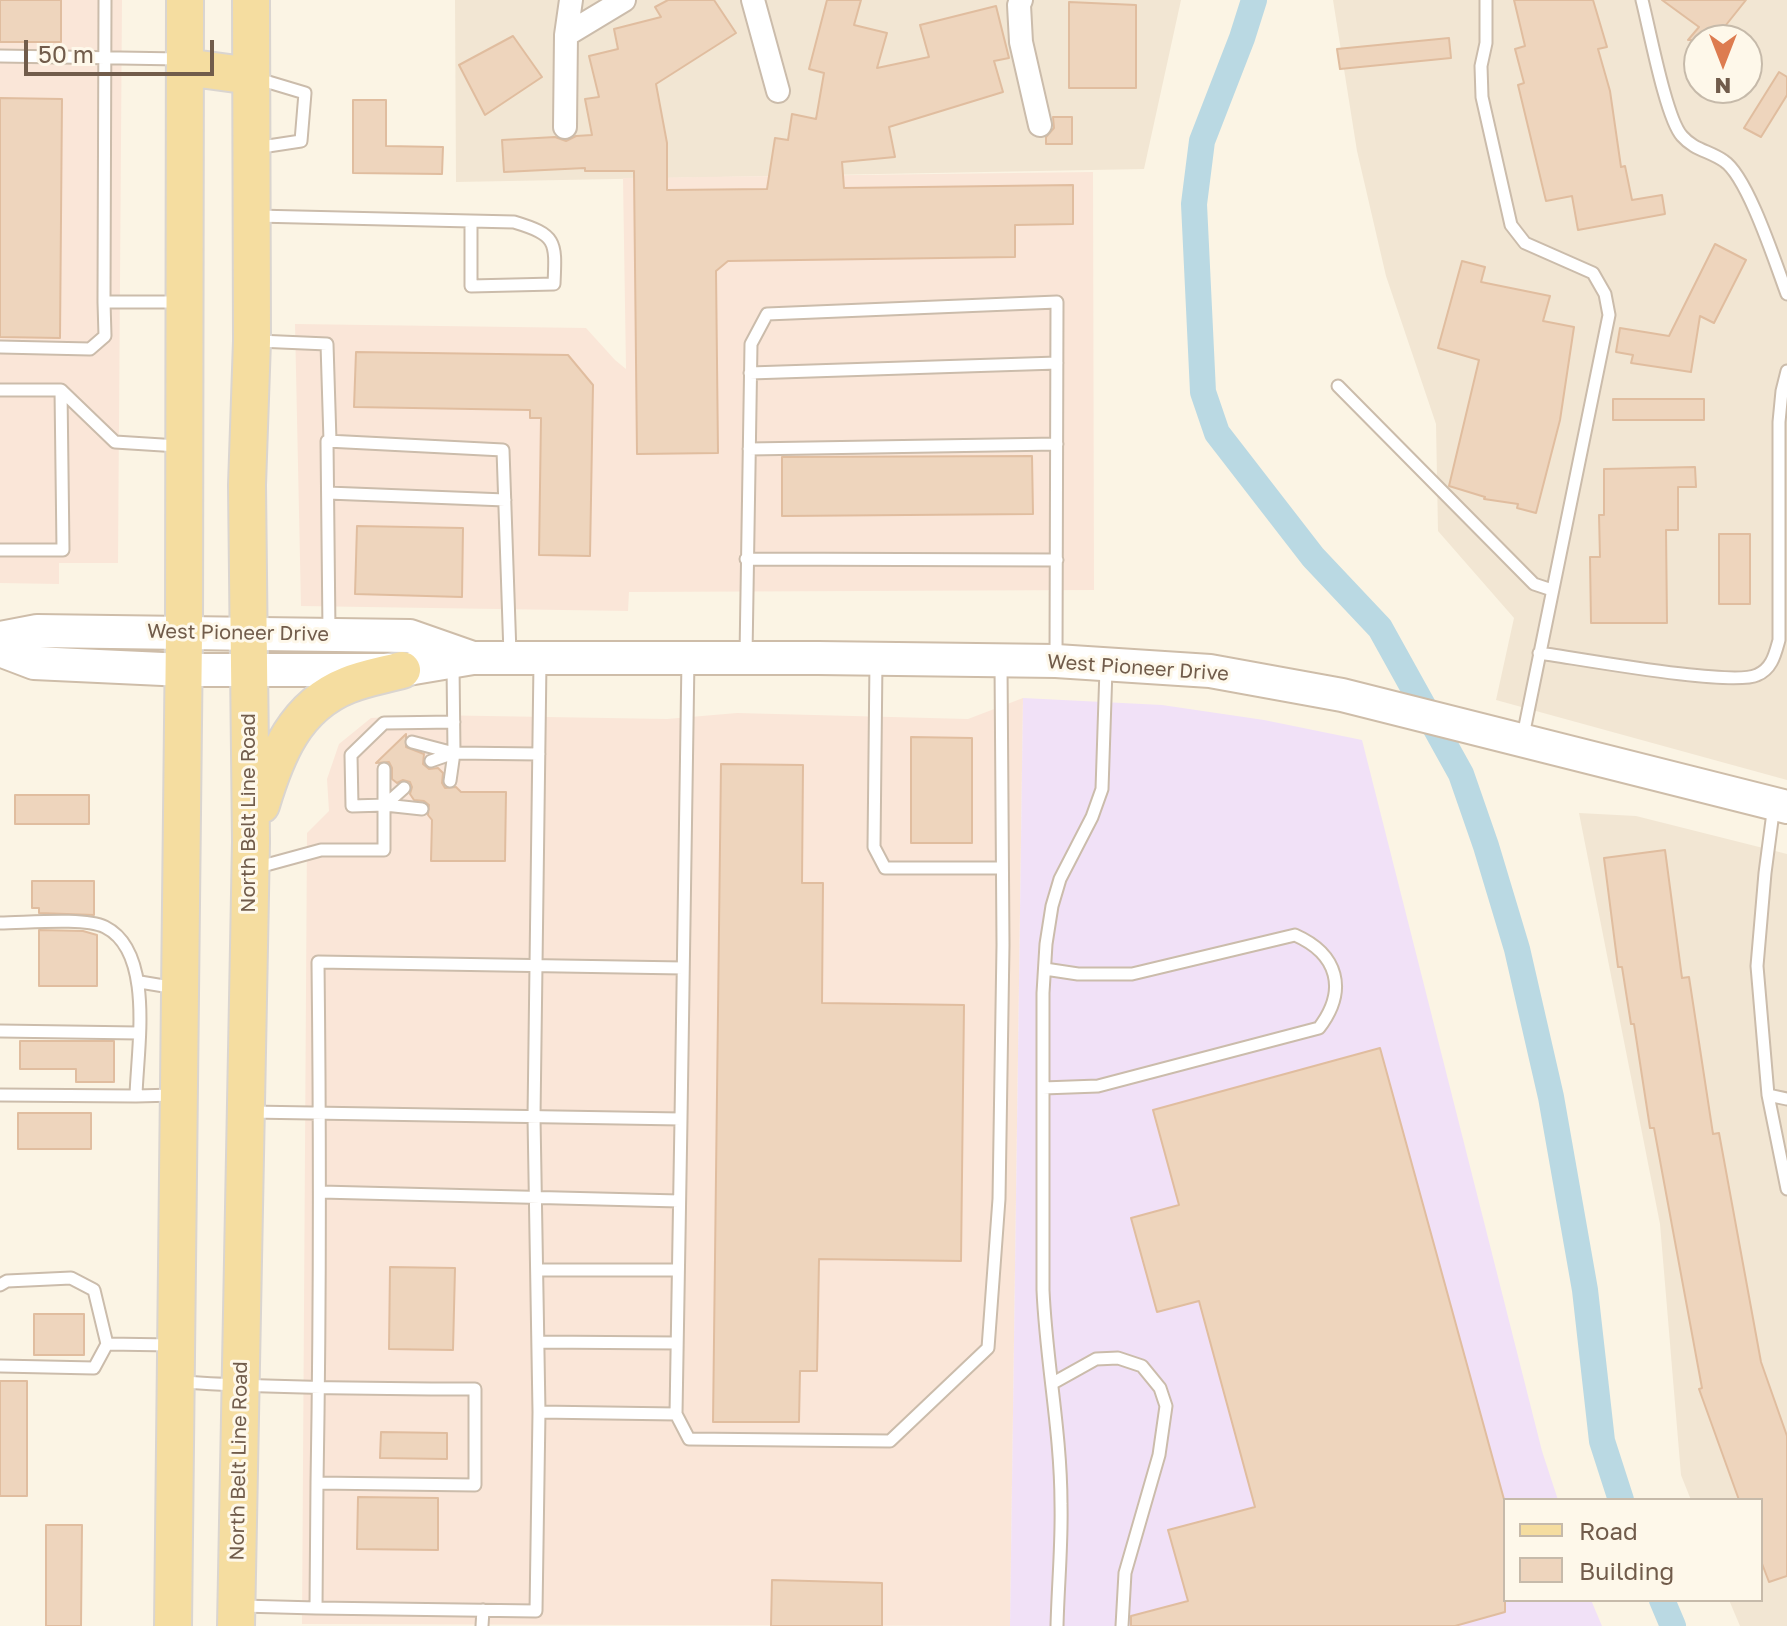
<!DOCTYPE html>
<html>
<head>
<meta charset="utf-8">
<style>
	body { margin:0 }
	#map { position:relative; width:1787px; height:1626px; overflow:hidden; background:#fbf4e4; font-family:"Golos Text",sans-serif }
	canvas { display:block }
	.legend { position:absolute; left:1503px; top:1498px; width:260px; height:104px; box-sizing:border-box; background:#fef8ea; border:2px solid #c6baaa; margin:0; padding:10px 14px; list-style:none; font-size:24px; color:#715c4b }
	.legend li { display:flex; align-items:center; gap:16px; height:40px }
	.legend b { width:40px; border:2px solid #c6baaa }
	.north { position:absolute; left:1683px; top:24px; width:80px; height:80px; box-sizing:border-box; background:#fef8ea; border:2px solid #c6baaa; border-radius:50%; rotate:180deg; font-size:22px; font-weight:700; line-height:32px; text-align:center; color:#715c4b }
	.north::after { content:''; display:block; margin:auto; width:28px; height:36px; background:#dd7c50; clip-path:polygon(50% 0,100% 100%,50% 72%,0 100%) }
	.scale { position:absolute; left:24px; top:40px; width:190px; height:36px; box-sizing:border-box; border:4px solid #715c4b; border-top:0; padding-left:10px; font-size:24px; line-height:28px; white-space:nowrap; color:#715c4b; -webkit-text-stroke:6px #fef8ea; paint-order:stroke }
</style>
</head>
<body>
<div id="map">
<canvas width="1787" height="1626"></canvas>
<ul class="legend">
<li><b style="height:10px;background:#f5dda0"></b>Road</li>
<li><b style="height:22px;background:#eed5bd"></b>Building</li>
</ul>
<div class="north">N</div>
<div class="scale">50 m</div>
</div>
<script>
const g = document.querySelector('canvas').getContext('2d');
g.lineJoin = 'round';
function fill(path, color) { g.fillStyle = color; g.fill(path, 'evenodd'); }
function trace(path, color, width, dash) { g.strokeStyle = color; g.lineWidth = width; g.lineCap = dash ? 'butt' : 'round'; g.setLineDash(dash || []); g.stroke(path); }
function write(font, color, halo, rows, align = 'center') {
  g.font = font + ' "Golos Text",sans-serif'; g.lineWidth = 6; g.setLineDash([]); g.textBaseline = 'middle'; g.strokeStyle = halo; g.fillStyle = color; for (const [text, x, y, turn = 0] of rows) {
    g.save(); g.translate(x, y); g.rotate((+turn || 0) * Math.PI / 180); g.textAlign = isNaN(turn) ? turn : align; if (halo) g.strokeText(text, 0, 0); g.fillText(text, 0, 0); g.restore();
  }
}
const residential = new Path2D(`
	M455,0H1181L1144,169L456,182Z
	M1333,0H1787V780L1496,700L1514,618L1438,531L1436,424L1386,276L1357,151ZM1699,40H1747V88H1699Z
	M1579,813L1636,816L1787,854V1626H1740L1729,1600H1761V1500H1691L1681,1475L1660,1224Z`);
const commercial = new Path2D(`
	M0,0H122L118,563H59V584L0,583Z
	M1093,172L1094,590L629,592L628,611L301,606L295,324L586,328L615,360L626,369L623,178Z
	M1023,698L1010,1626L302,1624L307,833L329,811L327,779L339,744L371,718L427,715L667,719L737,713L968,719Z`);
const education = new Path2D(`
	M1023,698L1162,705L1264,720L1362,740L1542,1451L1558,1500H1505V1600H1591L1602,1626H1010Z`);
const canal = new Path2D(`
	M1254,0L1242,38L1202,141L1194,204L1203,392L1217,433L1313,557L1380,628L1461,774L1486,846L1517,949L1551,1097L1585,1290L1602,1441L1621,1500
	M1662,1600L1673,1626`);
const building = new Path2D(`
	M0,0H61V42H0Z
	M668,0H714L736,33L656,84L667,143V190L767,189L775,138L788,140L792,114L816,119L824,73L809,69L827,0H861L854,25L887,33L877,68L929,57L920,25L996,6L1009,58L994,61L1003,92L889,127L895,157L842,162L844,188L1073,185V224L1015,225V257L728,261L716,271L718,453L637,454L634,171H585V168L504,172L502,140L555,137L566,141L576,136L592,135L585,99L599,97L589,56L618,49L614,29L661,17L655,7Z
	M1514,0H1593L1607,47L1598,49L1610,91L1621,167L1625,166L1632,200L1662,195L1665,214L1578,230L1572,196L1546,201L1518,85L1524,83L1515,49L1525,46Z
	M1662,0H1746L1714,40H1688L1699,27Z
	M1069,2L1136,5V88H1069Z
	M513,36L542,77L485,115L459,65Z
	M1449,38L1451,58L1340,69L1337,49Z
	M1779,72L1787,77V95L1761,137L1744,128Z
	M0,98L62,99L60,338L0,337Z
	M353,100H386V146L443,147L442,174L353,173Z
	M1053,117H1072V144H1046V137L1054,128Z
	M1715,244L1746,260L1714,323L1700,316L1691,372L1631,363L1633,355L1616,352L1620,328L1669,336Z
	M1462,261L1485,267L1481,282L1550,296L1543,321L1574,327L1560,420L1536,513L1517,508L1518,504L1484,499L1485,497L1449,486L1479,360L1438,348Z
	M356,352L568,355L593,385L590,556L539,555L541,418H530V410L354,407Z
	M1613,399H1704V420H1613Z
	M1032,456L1033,514L782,516V457Z
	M1695,467L1696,487H1678V530H1666L1667,623H1591L1590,557H1600L1599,515H1604V469Z
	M357,526L463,528L462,597L355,594Z
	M1719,534H1750V604H1719Z
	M406,734V747L424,754L423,764L429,769L438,768L443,773L442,783L445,788L456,787L461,792H506L505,861H431L432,820L428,815L429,805L424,801L414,800L410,794L412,787L410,782L403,780L397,783L392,779V768L389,762L376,763Z
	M911,737L972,738V843H911Z
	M721,764L803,765L802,883H823L822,1003L964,1005L961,1261L819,1259L817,1371H800L799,1422H713Z
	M15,795H89V824H15Z
	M1665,850L1682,978L1689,977L1713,1134L1719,1133L1761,1362L1787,1436V1576L1769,1582L1761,1561V1500H1739L1699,1389L1702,1388L1654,1128H1650L1634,1024H1631L1622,967H1618L1604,858Z
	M32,881H94V915L39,913V908H32Z
	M39,930L83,931L97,935V986H39Z
	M20,1041H114V1082H76V1069H20Z
	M1380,1048L1505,1503V1612L1455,1626H1131V1616L1188,1601L1168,1530L1255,1507L1199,1301L1157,1312L1131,1218L1179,1205L1153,1110Z
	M18,1113H91V1149H18Z
	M390,1267L455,1268L453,1350L389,1349Z
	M34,1314H84V1355H34Z
	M0,1381H27V1496H0Z
	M381,1432L447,1433V1459L380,1458Z
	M358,1497L438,1498V1550L357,1549Z
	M46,1525H82L81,1626H46Z
	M772,1580L882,1583V1626H771Z`);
const lane = new Path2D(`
	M1486,0V43L1481,66L1482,97L1511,225L1525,243L1593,273L1605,294L1609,315L1523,736
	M1642,0C1649,27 1666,119 1682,136C1694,150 1710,151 1724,161C1748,177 1776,265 1787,294
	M0,56L180,59
	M255,148L301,141L305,93L255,78
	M256,216L514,222C557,235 556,241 554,284L471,286V221
	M104,302L105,0
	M258,341L327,344L330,441
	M0,347L90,349L105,336L104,302H180
	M750,373L1057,363
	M1338,386L1534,584L1552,590
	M0,390H61L63,550H0
	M61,390L115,442L178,446
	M749,449L1057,444
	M328,493L505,500
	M746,559L1057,560
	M329,632L327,441L503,450L510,654
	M1539,653C1576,658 1732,687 1757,675C1772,669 1775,654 1779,640V422L1782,391L1787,371
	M746,655L751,344L767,314L1057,302L1056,657
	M876,660L874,847L885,868H1002
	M540,662L534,1117L539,1412L676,1414
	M412,742L454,753L453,665
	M431,761L454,753L539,754
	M450,781L454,753
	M385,805L404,788
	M1774,805L1765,873L1757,966L1768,1095L1787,1099
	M422,809L385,805L352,806L351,755L384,723L454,722
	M255,868L321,850H384V769
	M0,923C26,923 84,917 105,927C155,952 137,1050 136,1096L0,1095
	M140,982L176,988
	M0,1031L138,1033
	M1043,1088L1098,1086L1319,1028C1348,990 1338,954 1295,935L1132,974H1078L1045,969
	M1768,1095L1787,1189
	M136,1096L175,1095
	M250,1112L681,1119L688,659
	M681,1119L676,1414L689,1439L890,1441L988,1348L999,1199L1003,945L1001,664
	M321,1192L679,1201
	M537,1270H678
	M0,1285L7,1281L71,1278L94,1290L107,1344L94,1368L0,1366
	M538,1342L677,1343
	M107,1344L172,1345
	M181,1382C279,1388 377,1389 475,1389V1485L317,1483C320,1309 320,1136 318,962L683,968
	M1053,1383L1096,1359L1118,1358L1142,1366L1160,1388L1166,1406L1159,1455L1125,1573L1122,1626
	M242,1606L316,1608L317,1483
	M316,1608L536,1611L539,1412
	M482,1626L483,1610
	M1057,1626C1058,1585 1062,1544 1061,1504C1061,1432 1046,1361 1043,1290V993L1046,944L1052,906L1060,879L1092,817L1102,789L1106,669`);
const street = new Path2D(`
	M753,0L778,91
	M1021,0L1019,5L1021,42L1040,125
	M566,35L624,0
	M565,127L566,35L571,0`);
const secondary = new Path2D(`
	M0,638L37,631L410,636L470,657
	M0,650L34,663L184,670H402L473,658H818L1056,661L1210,671L1342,695L1787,807`);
const primary = new Path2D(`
	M185,67L251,76
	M261,805C276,755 295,706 348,685C365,678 384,675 402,670
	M173,1626L184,633L185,0
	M236,1626L251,842L247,485L252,341L251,0`);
const streetNames = [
	["West Pioneer Drive",238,633,1],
	["West Pioneer Drive",1138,668,4],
	["North Belt Line Road",249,813,-90],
	["North Belt Line Road",239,1461,-89]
];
fill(residential, '#f2e6d3');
fill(commercial, '#fae6d8');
fill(education, '#f1e1f7');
trace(canal, '#bad9e3', 26);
fill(building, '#eed5bd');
trace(building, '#e0bd9f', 2);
trace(lane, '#cbbcab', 15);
trace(street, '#cbbcab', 26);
trace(secondary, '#cebda9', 36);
trace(primary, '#dad5d0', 40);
trace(lane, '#fff', 11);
trace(street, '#fff', 22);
trace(secondary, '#fff', 32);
trace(primary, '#f5dda0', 36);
write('20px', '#715c4b', '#fef8ea', streetNames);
</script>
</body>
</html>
